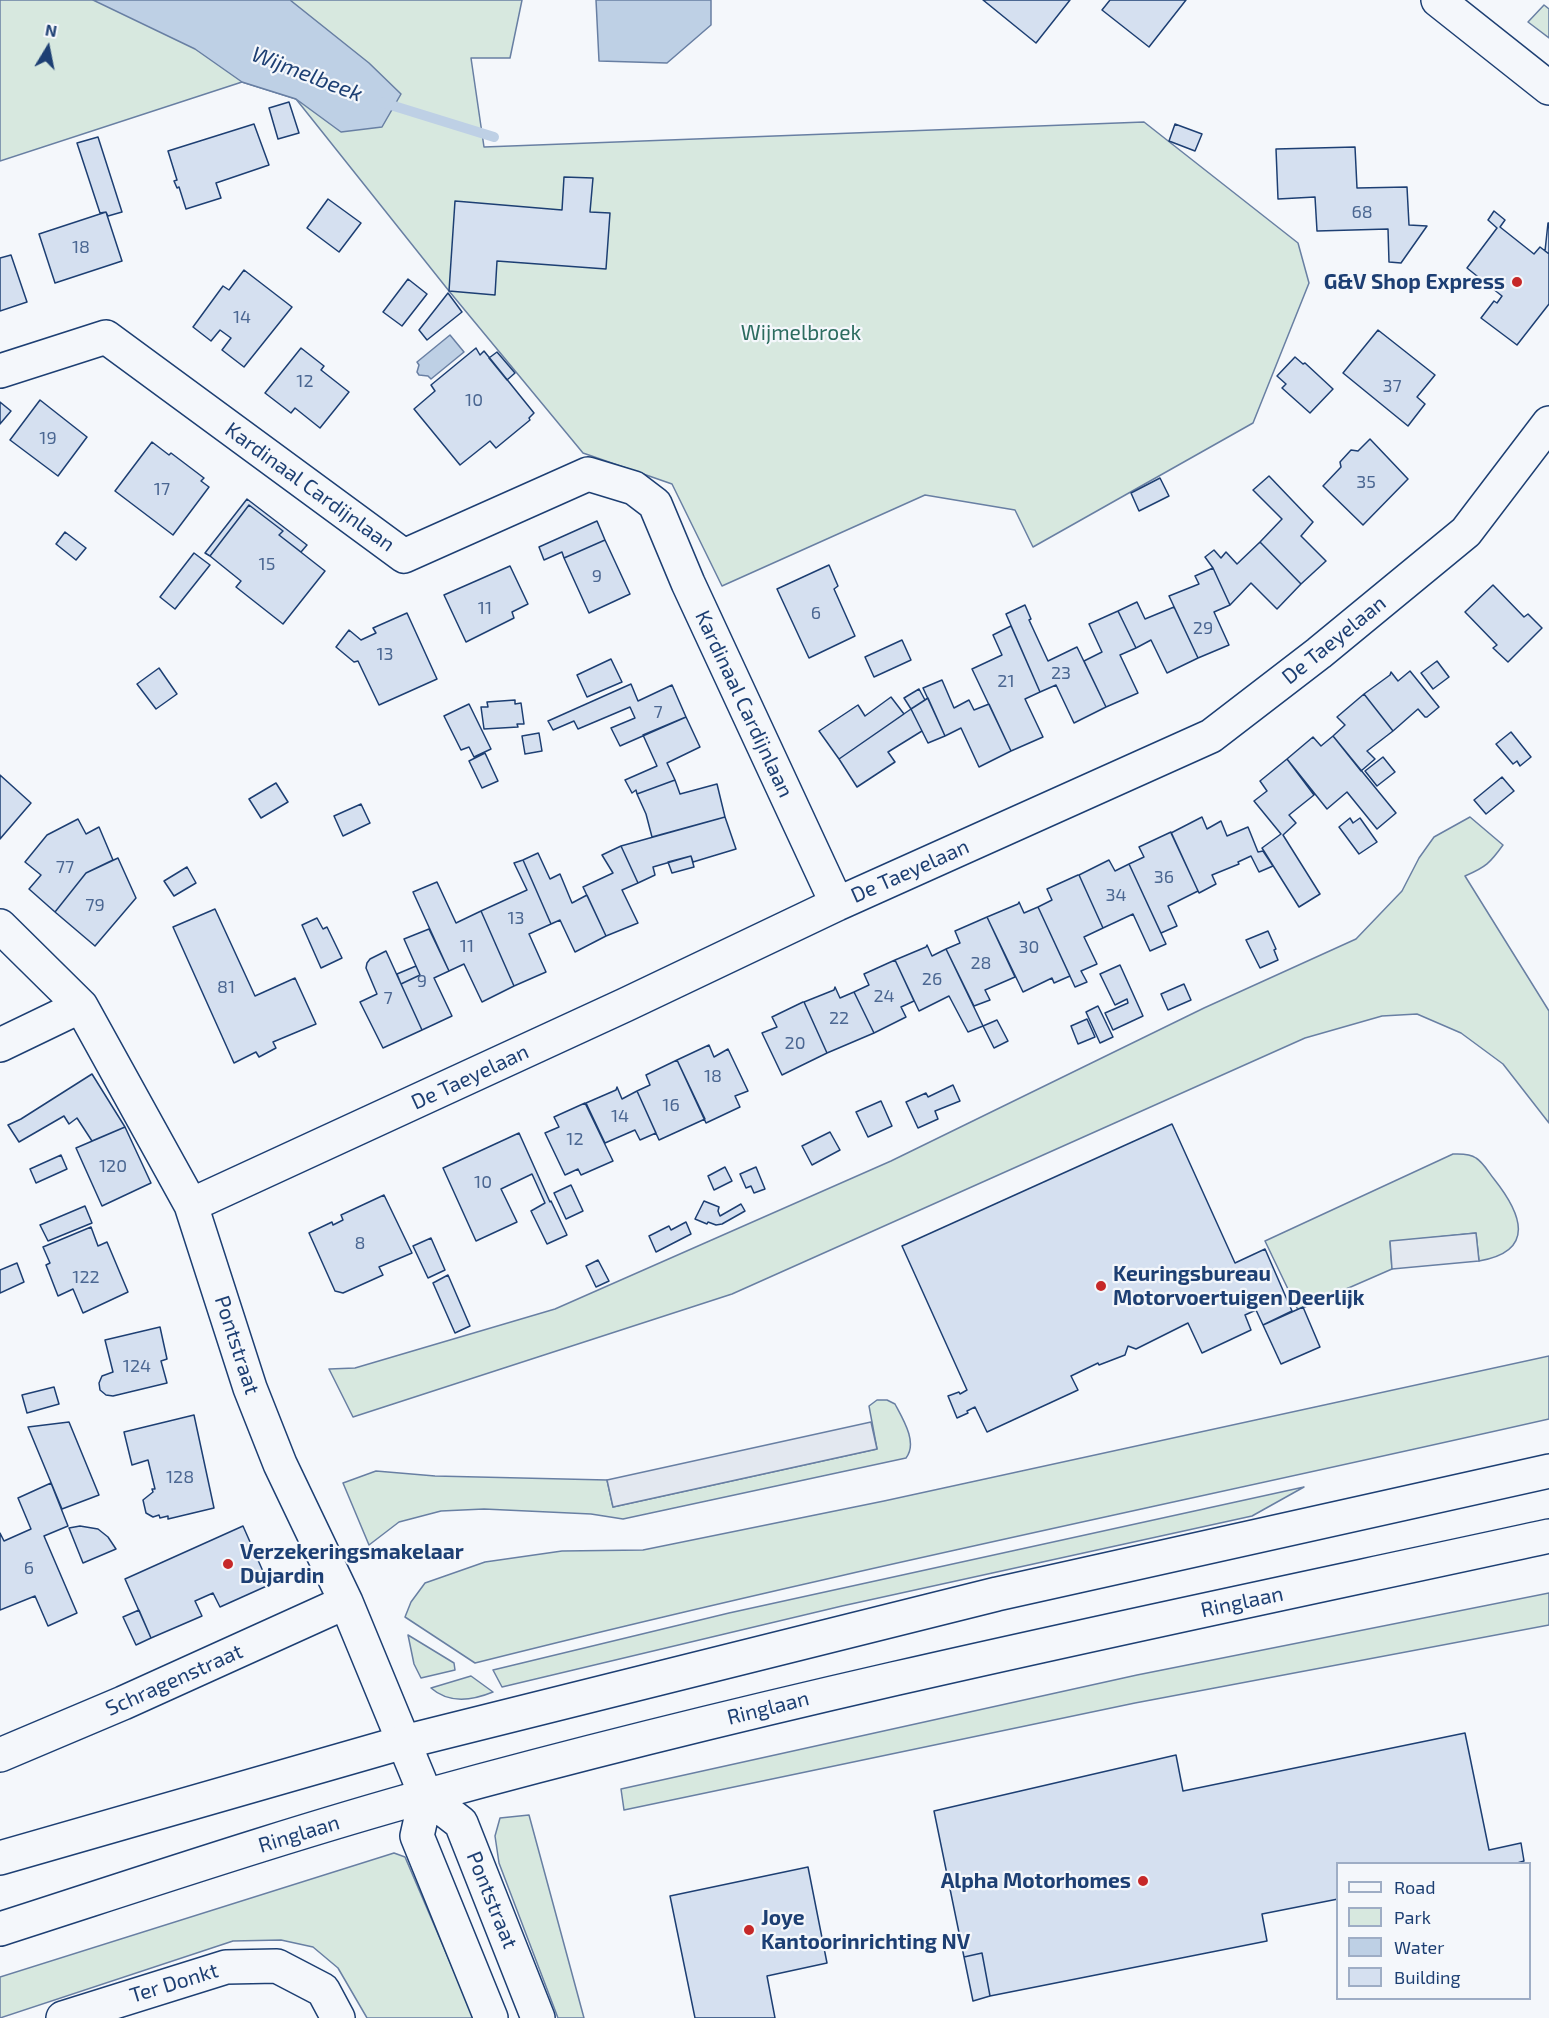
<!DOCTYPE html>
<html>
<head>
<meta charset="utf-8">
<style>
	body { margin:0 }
	#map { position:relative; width:1549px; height:2018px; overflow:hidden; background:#f4f7fb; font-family:"Exo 2",sans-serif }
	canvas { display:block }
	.legend { position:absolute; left:1336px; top:1862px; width:195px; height:138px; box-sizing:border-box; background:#f4f7fb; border:2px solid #9eadc5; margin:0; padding:8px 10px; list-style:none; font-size:18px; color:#1d3f73 }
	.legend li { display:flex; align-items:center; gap:12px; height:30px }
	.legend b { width:30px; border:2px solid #9eadc5 }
	.north { position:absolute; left:18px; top:18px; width:60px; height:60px; -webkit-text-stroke:4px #f4f7fb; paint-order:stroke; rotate:10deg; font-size:16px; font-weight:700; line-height:24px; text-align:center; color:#1d3f73 }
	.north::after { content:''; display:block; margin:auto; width:21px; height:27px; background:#1d3f73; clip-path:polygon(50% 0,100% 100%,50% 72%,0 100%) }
</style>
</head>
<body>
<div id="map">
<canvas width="1549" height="2018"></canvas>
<ul class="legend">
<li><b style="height:8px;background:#f4f7fb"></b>Road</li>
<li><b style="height:16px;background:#d7e8df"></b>Park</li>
<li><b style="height:16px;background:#bed0e5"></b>Water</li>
<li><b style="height:16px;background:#d5e0f0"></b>Building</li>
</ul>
<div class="north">N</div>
</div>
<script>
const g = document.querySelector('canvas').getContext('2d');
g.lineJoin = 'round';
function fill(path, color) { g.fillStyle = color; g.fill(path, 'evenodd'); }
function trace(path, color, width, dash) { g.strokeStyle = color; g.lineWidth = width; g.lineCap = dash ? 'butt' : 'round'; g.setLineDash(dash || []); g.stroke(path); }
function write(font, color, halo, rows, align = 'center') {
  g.font = font + ' "Exo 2",sans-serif'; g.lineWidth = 4.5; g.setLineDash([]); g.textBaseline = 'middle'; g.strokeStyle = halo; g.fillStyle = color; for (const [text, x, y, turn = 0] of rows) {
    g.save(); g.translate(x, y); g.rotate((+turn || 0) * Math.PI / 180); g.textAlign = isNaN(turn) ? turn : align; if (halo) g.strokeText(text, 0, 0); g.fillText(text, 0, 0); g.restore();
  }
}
const green = new Path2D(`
	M0,0H522L510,58H471L484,147L1144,122L1298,243L1309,283L1253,423L1033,547L1015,510L925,495L722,586L672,484L583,453L449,291L296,99L242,82L0,161Z
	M1544,5L1549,9V38L1528,22Z
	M1470,817L1503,845C1490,863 1486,867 1465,876L1549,1011V1123L1503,1064L1461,1033L1417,1014L1382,1016L1305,1038L732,1294L353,1417L329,1369L355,1368L555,1309L891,1161L1204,1008L1356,939L1402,891L1419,858L1434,837Z
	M1453,1154C1460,1154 1469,1153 1476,1158C1483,1162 1489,1173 1494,1179C1521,1213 1537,1251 1479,1261L1476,1233L1390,1242L1392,1269L1298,1310L1265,1241Z
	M1549,1356V1419C1191,1500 831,1573 475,1663L405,1617L411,1602L425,1583L485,1562L562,1551L643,1550L884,1501Z
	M877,1400H887L895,1404C903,1419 918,1443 906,1458L623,1519L591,1514L484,1509L441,1511L399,1522L369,1545L343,1483L376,1471L435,1476L607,1480L613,1507L877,1449L869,1406Z
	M1304,1487L1252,1516L842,1606L502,1687L493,1670L729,1613Z
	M1549,1593V1625L1135,1703L624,1810L621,1789L1137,1675Z
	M408,1635L454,1663L455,1670L421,1678L414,1664Z
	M471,1676L493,1692C471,1701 449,1704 431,1688Z
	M529,1815L584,2018H558L499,1863L495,1836L500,1818Z
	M394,1853L405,1857L474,2018H367L338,1968L313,1947L281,1940L233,1941L0,2018V1977Z`);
const parking = new Path2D(`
	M1476,1233L1479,1261L1392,1269L1390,1241Z
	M871,1422L877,1449L613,1507L607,1480Z`);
const water = new Path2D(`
	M93,0H290L369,63L401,94L382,127L341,132L296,99L242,82L195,49Z
	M596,0H711V25L667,63L599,61Z
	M450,335L464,352L431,379L428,376L419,375L417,372L419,365L417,362Z`);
const stream = new Path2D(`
	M381,102L494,137`);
const building = new Path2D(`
	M983,0H1070L1036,43Z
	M1110,0H1186L1149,47L1102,10Z
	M289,102L299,133L278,139L269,108Z
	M254,124L269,165L216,183L221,198L186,209L179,187L177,188L174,181L177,180L168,151Z
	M1175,124L1202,134L1195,151L1169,141Z
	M98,137L122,212L108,216L106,212L100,213L77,143Z
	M1355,147L1357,188L1407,187L1409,225L1427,226L1401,263L1389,262L1388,229L1317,231L1315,197L1278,199L1276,149Z
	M564,177L593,178L590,212L610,213L606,269L497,261L495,295L449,291L455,201L562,210Z
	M328,199L361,223L339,252L307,228Z
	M1494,211L1505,220L1500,227L1534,254L1540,247L1549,254V304L1517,345L1481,318L1494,301L1497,303L1502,296L1467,268L1497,228L1488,220Z
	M106,212L122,261L55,283L39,234Z
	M1548,223H1549V254L1545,251Z
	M11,255L27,302L0,311V258Z
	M244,270L292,307L244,367L222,350L231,338L220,330L211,341L193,327L223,286L229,290Z
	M408,279L427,294L402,326L383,312Z
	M448,293L462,312L427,340L419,330Z
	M1378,330L1435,375L1417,397L1425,404L1408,426L1343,373Z
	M301,348L324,366L321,370L349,392L320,428L295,408L291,413L265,393Z
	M476,348L480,355L484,351L534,413L529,418L530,420L496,448L490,441L460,465L414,409L435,391L431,385Z
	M497,352L515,373L507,380L489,358Z
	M1295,357L1303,364L1305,363L1333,389L1310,413L1282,388L1286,384L1277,376Z
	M40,400L87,437L58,476L10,440Z
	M0,402L11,411L0,424Z
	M1370,439L1408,479L1363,525L1323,486L1341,467L1340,462L1351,450L1358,451Z
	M152,442L169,455L171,453L204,478L201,481L209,487L173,535L115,491Z
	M1269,476L1313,522L1301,536L1326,561L1301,584L1260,542L1282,519L1253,490Z
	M1160,478L1169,496L1139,511L1131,493Z
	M247,499L307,545L301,552L279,535L283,531L249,505L210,556L205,553Z
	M249,505L283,531L279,535L325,571L283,624L236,587L241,581L210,556Z
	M597,521L605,540L564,558L562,552L544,560L539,547Z
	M65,532L86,548L76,560L56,544Z
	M605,540L630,594L589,613L564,558Z
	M1260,542L1301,584L1277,609L1251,583L1230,605L1213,568L1205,557L1214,550L1221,558L1226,552L1237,564Z
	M194,553L210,565L175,609L160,597Z
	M829,565L838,586L834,589L855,636L809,658L777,589Z
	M510,566L528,604L512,612L514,618L466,642L444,595Z
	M1213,568L1230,605L1214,612L1229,645L1198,658L1169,596L1199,584L1195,576Z
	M1493,585L1524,617L1528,614L1542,628L1508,662L1493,648L1497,645L1465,612Z
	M1137,602L1145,619L1174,607L1198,658L1167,673L1151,640L1136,648L1118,611Z
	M1025,605L1031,619L1029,620L1048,661L1077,647L1106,707L1074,723L1056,685L1040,692L1006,614Z
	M1118,611L1136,648L1120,655L1138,693L1106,707L1084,661L1102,652L1089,624Z
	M407,613L437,679L379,705L358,661L354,662L336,647L349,630L361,640L376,633L373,628Z
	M1011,626L1040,692L1025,699L1043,737L1011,751L972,669L1002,655L993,635Z
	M902,640L911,660L874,677L865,657Z
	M611,659L622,682L587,697L577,675Z
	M1437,661L1449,677L1433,689L1421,673Z
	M159,668L177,694L156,709L137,684Z
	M1410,671L1439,707L1427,717H1425L1418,709L1393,731L1364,694L1390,675L1391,672L1398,681Z
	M942,680L954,708L969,700L974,710L989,704L1011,751L979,767L961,728L945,736L923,688Z
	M631,684L638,701L672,685L686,717L620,746L611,728L635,718L630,707L578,729L574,721L553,730L548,721Z
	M919,689L925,700L911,709L904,698Z
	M1364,694L1393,731L1367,751L1375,759L1361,771L1333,736L1345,725L1337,717Z
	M891,697L904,714L839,759L819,731L858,705L865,716Z
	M928,698L945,736L928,743L911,709Z
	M515,700V704L521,703L524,724H517L518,727L484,729L481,707H488L487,702Z
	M469,704L491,749L474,757L469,747L461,750L444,716Z
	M911,709L922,731L888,752L895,762L857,787L839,759Z
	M686,717L700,747L667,763L675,780L637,794L636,790L632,793L625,780L657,766L643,735Z
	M1511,732L1531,757L1520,766L1517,761L1513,764L1496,744Z
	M539,733L542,751L525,754L522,736Z
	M1333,736L1396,813L1377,829L1347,792L1327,809L1287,759L1313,737L1321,746Z
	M485,753L498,781L482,788L469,761Z
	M1383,757L1395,772L1377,786L1365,771Z
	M1287,759L1314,795L1289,815L1296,823L1283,835L1320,894L1299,907L1262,848L1281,834L1254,801L1267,791L1260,781Z
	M0,775L31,803L0,839Z
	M1502,777L1514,791L1486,814L1474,800Z
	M675,780L680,794L717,784L725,817L652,837L646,814L637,794Z
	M276,783L288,802L261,818L249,799Z
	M361,804L370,823L343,836L334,816Z
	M725,817L736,849L693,862L691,856L653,867L655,875L638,883L621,846Z
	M1202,817L1207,829L1221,821L1227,836L1248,827L1258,852L1263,851L1273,866L1259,872L1251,856L1238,862L1239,864L1212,875L1216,884L1199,893L1171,833Z
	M1350,818L1353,823L1360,818L1377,842L1359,854L1339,827Z
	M78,819L86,834L99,827L113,860L86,873L55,912L29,889L41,875L25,862L47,835Z
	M1171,832L1198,891L1168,906L1177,926L1161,933L1129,864L1144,857L1139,847Z
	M621,846L638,883L622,890L638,923L606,936L583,887L613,873L602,855Z
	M538,853L550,879L560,874L572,903L587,895L606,936L575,952L560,920L551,924L523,860Z
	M691,856L694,867L672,873L668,862Z
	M118,858L136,898L95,946L55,912L86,873Z
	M523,860L551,924L529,934L546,972L514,986L481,911L527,890L514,863Z
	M1109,860L1115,871L1129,864L1166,944L1150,951L1133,914L1103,928L1079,875Z
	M187,867L196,883L174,896L164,881Z
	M1078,875H1079L1103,928L1084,937L1097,964L1081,971L1087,982L1075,987L1038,907L1052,900L1047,889Z
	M437,882L456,923L481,911L514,986L482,1002L464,964L449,971L413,892Z
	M1019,902L1024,913L1038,907L1070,976L1054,983L1052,978L1023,992L987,917L1018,904Z
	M215,909L255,996L295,978L316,1024L273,1042L276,1048L259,1057L256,1052L234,1063L173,927Z
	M987,917L1015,977L985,990L990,1000L974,1006L946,949L960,943L955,931Z
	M317,918L323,929L327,927L342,958L321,968L302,925Z
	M429,929L449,971L434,978L452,1016L422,1030L401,984L420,975L404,939Z
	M1268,931L1276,949L1274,950L1278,960L1260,968L1246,940Z
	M927,945L932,956L946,949L983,1026L968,1032L949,996L919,1011L895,960L926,947Z
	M386,951L422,1030L383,1048L360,1002L377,994L366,968L367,963L370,959Z
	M895,960L914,1001L901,1007L906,1017L874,1033L854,992L869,985L864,974Z
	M1120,965L1143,1016L1113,1030L1105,1013L1128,1003L1127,999L1115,1005L1100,974Z
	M416,966L420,975L401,984L397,974Z
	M1184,984L1191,1000L1168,1010L1161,994Z
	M835,987L840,998L854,992L874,1033L827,1053L804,1002L834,990Z
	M803,1002H804L827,1053L782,1075L762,1033L777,1027L772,1017Z
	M1098,1006L1113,1037L1100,1043L1086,1012Z
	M1087,1019L1095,1037L1078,1044L1071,1026Z
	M997,1020L1008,1041L994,1048L983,1026Z
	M709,1045L714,1057L728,1049L748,1091L735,1096L740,1107L706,1123L677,1060Z
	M677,1060L705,1119L659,1140L637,1091L650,1085L646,1075Z
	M92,1074L125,1127L92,1141L77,1118L69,1124L64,1116L19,1142L8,1125L21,1119Z
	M953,1085L960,1101L935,1111L938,1119L918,1128L906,1102L926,1093L928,1097Z
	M617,1087L622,1099L637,1091L656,1133L640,1140L635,1130L605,1143L586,1103L616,1090Z
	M881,1101L892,1126L868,1137L856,1112Z
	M585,1103L613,1161L581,1175L578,1169L565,1175L545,1133L559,1127L554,1117Z
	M1172,1124L1235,1263L1265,1249L1292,1311L1263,1325L1256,1310L1245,1315L1251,1330L1202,1353L1188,1323L1136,1349L1128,1346L1125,1355L1099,1365L1098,1363L1071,1376L1078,1390L987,1432L975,1407L967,1411L968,1413L957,1418L948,1396L959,1392L960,1394L967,1390L902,1246Z
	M125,1127L151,1183L102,1206L76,1148Z
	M830,1132L840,1150L812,1165L802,1146Z
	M519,1133L550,1202L551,1201L567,1235L547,1244L531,1211L545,1203L532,1174L501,1189L517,1222L476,1241L443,1168Z
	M61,1155L67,1169L36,1183L30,1169Z
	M725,1167L732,1181L714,1190L708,1176Z
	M756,1167L765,1189L754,1193L751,1186L746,1188L740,1174Z
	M571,1185L583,1211L566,1219L554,1193Z
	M384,1195L412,1253L379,1267L383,1275L343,1293L335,1291L309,1233L332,1222L333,1225L343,1220L341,1215Z
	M704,1201L719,1207L718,1211L720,1216L741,1204L745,1211L722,1224L716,1225L708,1222L707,1224L695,1219Z
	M85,1206L92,1223L48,1241L40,1225Z
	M686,1222L691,1234L656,1252L649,1236L669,1226L671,1230Z
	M91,1227L98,1246L107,1242L128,1292L83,1313L73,1289L58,1296L46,1265L50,1263L43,1247Z
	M431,1238L445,1270L428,1278L413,1246Z
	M598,1260L609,1281L596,1287L586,1266Z
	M17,1263L24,1282L0,1293V1270Z
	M448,1275L470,1326L455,1333L433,1283Z
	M1303,1307L1320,1347L1281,1364L1263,1325Z
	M160,1327L167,1359L161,1361L167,1383L113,1396L106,1395L100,1390L99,1383L102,1376L113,1372L105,1340Z
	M54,1387L59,1404L27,1413L22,1395Z
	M194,1415L214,1508L168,1519V1516L160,1518L159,1515L153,1517L146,1513L143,1500L153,1492L152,1489H155L148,1460L132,1465L124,1432Z
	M69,1422L99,1495L62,1509L28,1427Z
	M51,1483L68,1526L44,1536L77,1613L48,1626L35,1596L0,1610V1533L4,1541L31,1529L18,1498Z
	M80,1526L98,1529L108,1537L116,1549L83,1563L69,1528Z
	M243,1526L269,1585L220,1607L213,1593L195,1601L202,1616L151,1638L125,1579Z
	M139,1610L151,1638L136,1645L123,1617Z
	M1465,1733L1489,1850L1521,1843L1524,1861L1514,1864H1338V1899L1262,1914L1267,1941L990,1996L982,1953L964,1957L934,1811L1176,1755L1183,1791Z
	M808,1867L827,1963L767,1976L775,2018H695L670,1896Z
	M982,1953L990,1996L973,2001L964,1957Z`);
const minor = new Path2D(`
	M1438,0L1549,88
	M0,371L106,337L404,556L588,474L634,488L655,504L688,583L837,904
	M0,926L81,1006L191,1205L250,1388L280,1464L346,1602L426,1796L461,1823L538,2018
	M0,1045L81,1006
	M191,1205L625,1005L837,904L1211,736L1319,653L1466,532L1549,423
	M0,1755L123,1703L346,1602
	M426,1796L417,1836L491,2018
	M63,2018L226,1967L277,1966L323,1990L338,2018`);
const major = new Path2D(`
	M0,1858L404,1742L997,1594L1549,1471
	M0,1929C143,1883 285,1835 429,1795C799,1693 1175,1617 1549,1536`);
const markers = [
	[1517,282,6,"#c62828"],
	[1101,1286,6,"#c62828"],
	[228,1564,6,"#c62828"],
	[1143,1881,6,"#c62828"],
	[749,1930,6,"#c62828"]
];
const numberNames = [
	["68",1362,212],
	["18",81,247],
	["14",242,317],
	["12",305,381],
	["37",1392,386],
	["10",474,400],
	["19",48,438],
	["35",1366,482],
	["17",162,489],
	["15",267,564],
	["9",597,576],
	["11",485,608],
	["6",816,613],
	["29",1203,628],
	["13",385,654],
	["23",1061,673],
	["21",1006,681],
	["7",658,712],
	["77",65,867],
	["36",1164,877],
	["34",1116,895],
	["79",95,905],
	["13",516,918],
	["11",467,946],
	["30",1029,947],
	["28",981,963],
	["26",932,979],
	["9",422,981],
	["81",226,987],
	["24",884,996],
	["7",388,998],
	["22",839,1018],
	["20",795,1043],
	["18",713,1076],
	["16",671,1105],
	["14",620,1116],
	["12",575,1139],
	["120",113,1166],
	["10",483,1182],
	["8",360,1243],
	["122",86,1277],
	["124",137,1366],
	["128",180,1477],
	["6",29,1568]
];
const poiNames = [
	["G&V Shop Express",1505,282,"right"],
	["Keuringsbureau",1113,1274],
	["Motorvoertuigen Deerlijk",1113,1298],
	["Verzekeringsmakelaar",240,1552],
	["Dujardin",240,1576],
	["Alpha Motorhomes",1131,1881,"right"],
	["Joye",761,1918],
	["Kantoorinrichting NV",761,1942]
];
const parkNames = [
	["Wijmelbroek",801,333]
];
const streetNames = [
	["Kardinaal Cardijnlaan",310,487,36],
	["De Taeyelaan",1334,640,-39],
	["Kardinaal Cardijnlaan",744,704,65],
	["De Taeyelaan",910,871,-24],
	["De Taeyelaan",470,1077,-25],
	["Pontstraat",237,1345,72],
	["Ringlaan",1242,1602,-12],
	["Schragenstraat",174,1680,-24],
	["Ringlaan",768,1708,-14],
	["Ringlaan",299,1834,-17],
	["Pontstraat",492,1900,68],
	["Ter Donkt",174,1983,-17]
];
const waterNames = [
	["Wijmelbeek",307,74,21]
];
fill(green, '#d7e8df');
trace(green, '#687fa3', 1.5);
fill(parking, '#e3e8f0');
trace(parking, '#687fa3', 1.5);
fill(water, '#bed0e5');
trace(water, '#687fa3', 1.5);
trace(stream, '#bed0e5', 10);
fill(building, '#d5e0f0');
trace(building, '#1d3f73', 1.5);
trace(minor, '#1d3f73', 36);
trace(major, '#1d3f73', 36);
trace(minor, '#f4f7fb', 33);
trace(major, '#f4f7fb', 33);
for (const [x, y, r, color] of markers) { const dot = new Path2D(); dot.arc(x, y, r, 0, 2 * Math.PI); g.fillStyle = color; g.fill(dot); trace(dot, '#f4f7fb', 2); }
write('18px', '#4b6792', null, numberNames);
write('bold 21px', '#1d3f73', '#f4f7fb', poiNames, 'left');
write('21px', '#2c6c60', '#f4f7fb', parkNames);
write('21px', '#1d3f73', '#f4f7fb', streetNames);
write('italic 22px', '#1d3f73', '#f4f7fb', waterNames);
</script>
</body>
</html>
